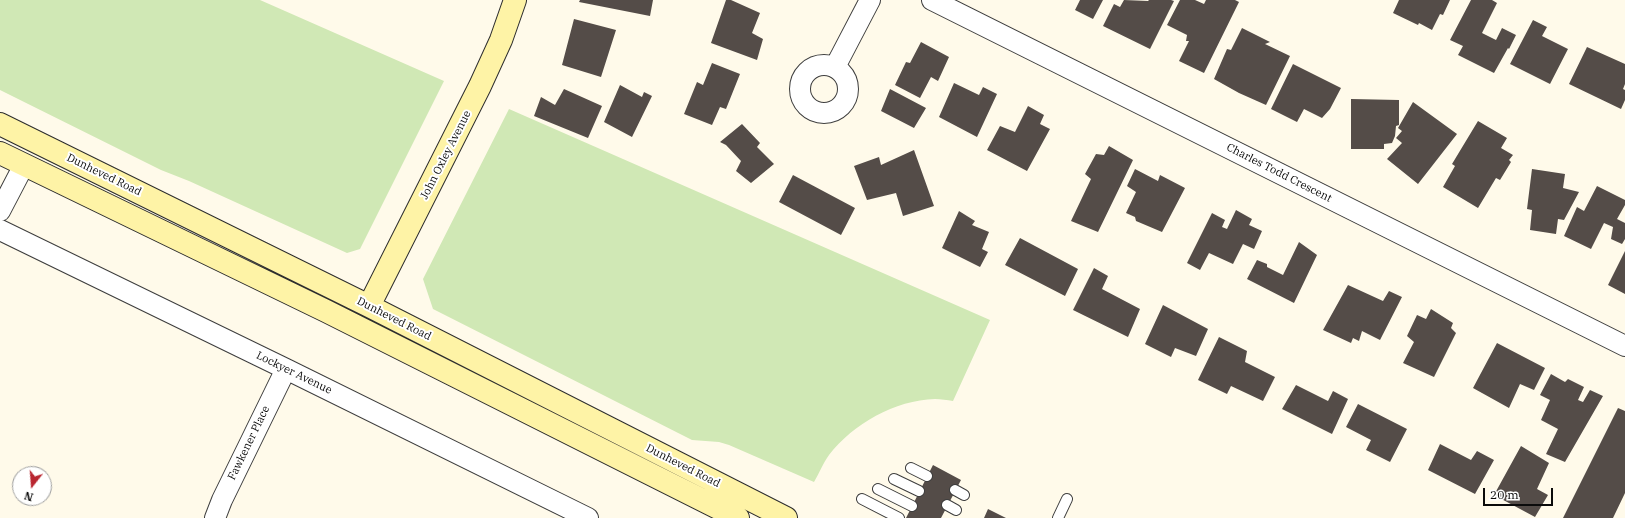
<!DOCTYPE html>
<html>
<head>
<meta charset="utf-8">
<style>
	body { margin:0 }
	#map { position:relative; width:1625px; height:518px; overflow:hidden; background:#fffaea; font-family:"IBM Plex Serif",serif }
	canvas { display:block }
	.north { position:absolute; left:12px; top:466px; width:40px; height:40px; box-sizing:border-box; background:#fff; border:1px solid #9d9d9d; border-radius:50%; rotate:197deg; font-size:11px; font-weight:700; line-height:16px; text-align:center; color:#0b0b0b }
	.north::after { content:''; display:block; margin:auto; width:14px; height:18px; background:#b92630; clip-path:polygon(50% 0,100% 100%,50% 72%,0 100%) }
	.scale { position:absolute; left:1483px; top:488px; width:70px; height:18px; box-sizing:border-box; border:2px solid #0b0b0b; border-top:0; padding-left:5px; font-size:12px; line-height:14px; white-space:nowrap; color:#0b0b0b; -webkit-text-stroke:3px #fff; paint-order:stroke }
</style>
</head>
<body>
<div id="map">
<canvas width="1625" height="518"></canvas>
<div class="north">N</div>
<div class="scale">20 m</div>
</div>
<script>
const g = document.querySelector('canvas').getContext('2d');
g.lineJoin = 'round';
function fill(path, color) { g.fillStyle = color; g.fill(path, 'evenodd'); }
function trace(path, color, width, dash) { g.strokeStyle = color; g.lineWidth = width; g.lineCap = dash ? 'butt' : 'round'; g.setLineDash(dash || []); g.stroke(path); }
function write(font, color, halo, rows, align = 'center') {
  g.font = font + ' "IBM Plex Serif",serif'; g.lineWidth = 4; g.setLineDash([]); g.textBaseline = 'middle'; g.strokeStyle = halo; g.fillStyle = color; for (const [text, x, y, turn = 0] of rows) {
    g.save(); g.translate(x, y); g.rotate((+turn || 0) * Math.PI / 180); g.textAlign = isNaN(turn) ? turn : align; if (halo) g.strokeText(text, 0, 0); g.fillText(text, 0, 0); g.restore();
  }
}
const green = new Path2D(`
	M0,0H260L444,81L360,249L347,253L189,181L161,170L0,90Z
	M509,109L990,320L953,401C947,400 941,399 935,399C895,400 853,424 829,455C823,463 819,474 814,482L729,445L719,442L692,440L433,309L423,279Z`);
const building = new Path2D(`
	M580,0H653L650,16L579,2Z
	M726,0H731L760,13L752,33L763,39L757,60L711,43Z
	M1080,0H1103L1093,19L1075,10Z
	M1124,0L1148,1L1149,0H1171L1174,1L1150,49L1103,26L1114,4L1120,7Z
	M1180,0H1195L1204,4L1206,0H1235L1239,2L1204,73L1179,61L1189,41H1186L1187,35L1167,25Z
	M1399,0H1450L1443,15L1440,14L1432,30L1419,23L1418,25L1393,13Z
	M1471,0H1492L1497,3L1482,33L1496,40L1502,28L1516,35L1509,49L1508,48L1494,73L1458,55L1463,46L1450,40Z
	M574,19L616,30L601,77L562,65Z
	M1533,20L1547,27L1542,36L1568,49L1550,84L1510,64Z
	M1242,28L1270,42L1265,44L1290,56L1266,105L1239,93L1214,79L1227,49L1231,50Z
	M921,42L949,57L938,81L931,77L920,98L895,85L906,62L910,63Z
	M1587,47L1625,64V84L1623,89L1625,90V100L1621,109L1569,84Z
	M712,63L740,74L726,109L720,107L712,125L684,114L697,82L703,85Z
	M1293,64L1341,88L1330,109L1322,118L1304,109L1297,122L1271,109Z
	M954,83L979,95L983,87L997,94L977,137L939,117Z
	M620,85L642,97L644,92L652,96L632,137L604,122Z
	M564,89L602,106L588,138L534,116L541,97L555,105Z
	M890,89L926,108L914,128L881,111Z
	M1351,99L1399,100V125L1396,126L1395,136L1392,143L1384,144V149H1351Z
	M1413,102L1457,134L1418,184L1387,159L1402,143L1396,138L1402,131L1398,128Z
	M1028,106L1044,115L1040,124L1050,129L1027,171L987,150L1000,126L1015,132Z
	M1478,121L1507,138L1501,148L1513,155L1509,160L1511,162L1500,180L1496,178L1478,208L1443,187L1455,166L1452,164Z
	M742,124L760,143L757,147L774,164L751,183L736,171L741,161L726,145L720,142Z
	M1109,146L1133,160L1098,232L1071,221L1091,179L1085,174L1096,154L1104,155Z
	M914,150L934,206L903,216L896,193L867,200L854,166L879,157L881,165Z
	M1135,169L1158,181L1160,175L1185,188L1162,232L1136,221L1135,217L1126,213L1136,192L1127,186Z
	M1532,169L1565,174L1563,188L1579,192L1564,220L1558,219L1556,234L1530,230L1532,210L1527,209Z
	M793,175L855,208L841,235L779,202Z
	M1597,186L1625,200V205L1617,219L1625,223V239L1622,244L1611,239L1613,227L1604,223L1591,249L1564,236L1577,207L1584,211Z
	M1236,210L1252,219L1249,225L1262,231L1254,249L1243,244L1233,264L1209,253L1200,270L1187,263L1212,213L1225,220L1222,227L1227,229Z
	M959,211L975,221L972,225L989,232L982,249L988,252L980,267L942,248Z
	M1020,238L1078,269L1065,296L1005,265Z
	M1299,242L1317,255L1294,303L1247,279L1257,260L1267,264V267L1283,275Z
	M1625,251V294L1608,285Z
	M1094,268L1108,276L1102,289L1140,309L1128,337L1073,310Z
	M1348,285L1383,301L1389,291L1402,297L1380,340L1362,331L1359,341L1353,338L1351,343L1323,330Z
	M1163,305L1208,329L1196,356L1175,348L1171,357L1145,344Z
	M1431,309L1453,323L1451,328L1456,333L1434,377L1403,363L1414,342L1407,336L1417,315L1426,319Z
	M1219,337L1247,351L1245,362L1275,377L1263,401L1231,386L1227,394L1198,380Z
	M1497,343L1545,368L1534,390L1520,384L1509,408L1473,388Z
	M1551,374L1565,382L1568,379L1584,387L1578,400L1583,402L1590,390L1603,396L1565,462L1546,454L1558,429L1541,420L1550,400L1540,395Z
	M1296,385L1328,401L1333,391L1348,399L1332,434L1282,409Z
	M1358,404L1407,429L1390,462L1366,450L1371,440L1346,427Z
	M1618,408L1625,411V493L1613,518H1563Z
	M1440,444L1471,460L1477,451L1494,460L1475,494L1428,470Z
	M1521,446L1549,463L1537,489L1548,495L1535,517L1494,495Z
	M933,465L961,480L941,518H906Z
	M988,509L1006,518H984Z`);
const lane = new Path2D(`
	M911,468L927,476
	M894,479L919,491
	M878,489L912,506
	M955,490L964,495
	M862,499L899,518
	M947,505L956,510
	M1058,518L1067,499`);
const street = new Path2D(`
	M932,0L1625,346
	M800 89a24 24 0 1 1 48 0a24 24 0 1 1-48 0Z
	M835,67L870,0
	M0,211L24,165
	M0,230L286,369L588,518
	M215,518L222,500L286,369`);
const secondary = new Path2D(`
	M0,124L369,306L786,518
	M0,153L326,311L738,518
	M369,306L480,86L501,40L515,0`);
const streetNames = [
	["John Oxley Avenue",446,155,-63],
	["Charles Todd Crescent",1279,173,27],
	["Dunheved Road",104,175,26],
	["Dunheved Road",394,319,27],
	["Lockyer Avenue",294,373,26],
	["Fawkener Place",249,443,-64],
	["Dunheved Road",683,466,27]
];
fill(green, '#d0e8b5');
fill(building, '#544c48');
trace(lane, '#3e3e3e', 12);
trace(street, '#3e3e3e', 22);
trace(secondary, '#2d2d2d', 24);
trace(lane, '#fff', 10);
trace(street, '#fff', 20);
trace(secondary, '#fef3a6', 22);
write('11px', '#0b0b0b', '#fff', streetNames);
</script>
</body>
</html>
